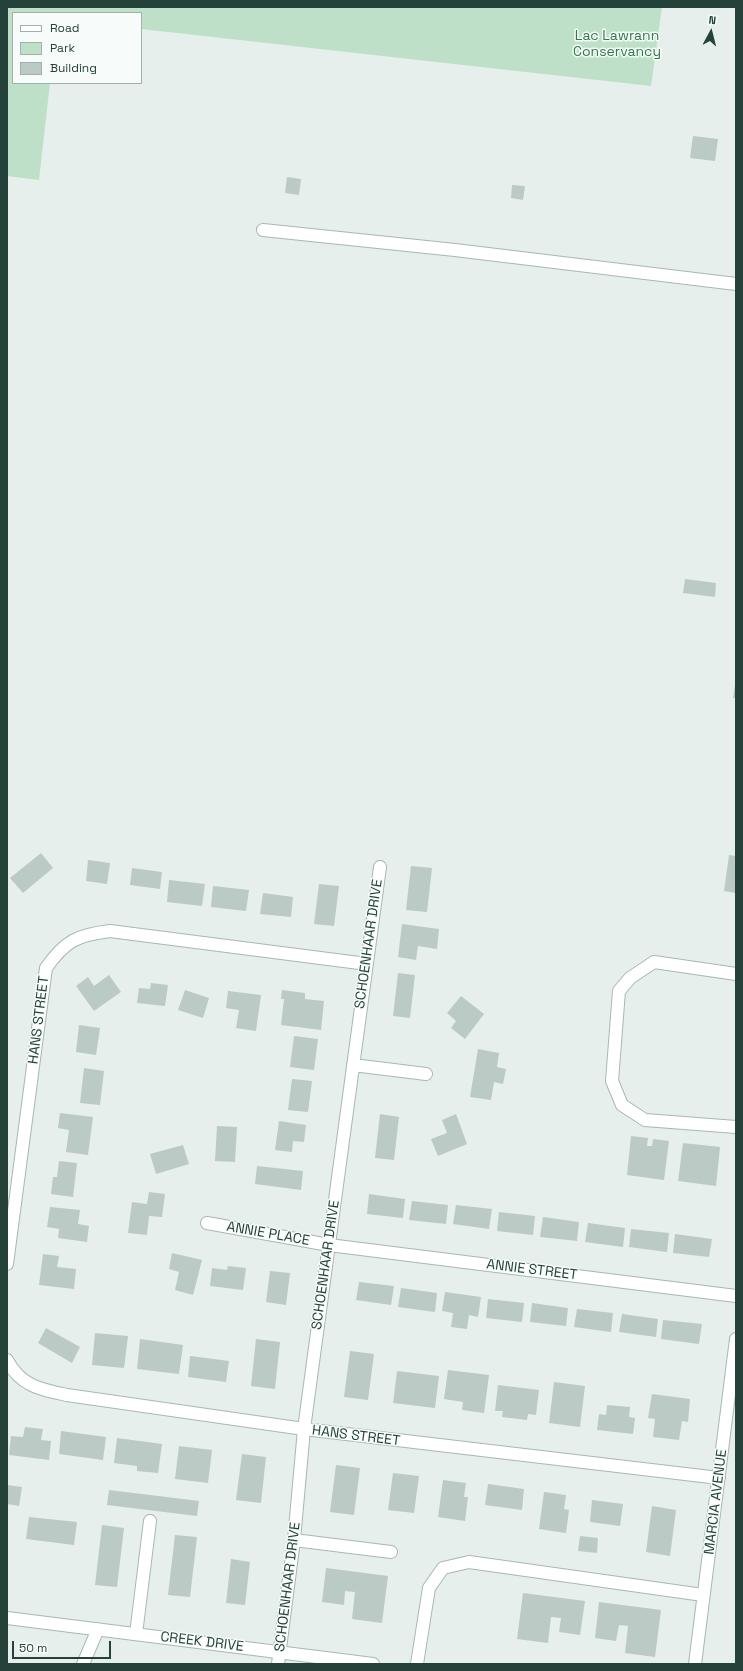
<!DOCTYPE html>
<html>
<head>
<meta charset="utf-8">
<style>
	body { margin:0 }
	#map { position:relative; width:743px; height:1671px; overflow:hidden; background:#e6efeb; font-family:"Space Grotesk",sans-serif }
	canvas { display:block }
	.frame { position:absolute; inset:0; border:8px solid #24423a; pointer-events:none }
	.legend { position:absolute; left:12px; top:12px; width:130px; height:72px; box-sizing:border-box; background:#f7fbf9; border:1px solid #a3b1ad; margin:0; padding:5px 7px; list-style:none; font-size:12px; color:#24423a }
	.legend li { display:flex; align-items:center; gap:8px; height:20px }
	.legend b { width:20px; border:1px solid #a3b1ad }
	.north { position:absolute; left:691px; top:12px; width:40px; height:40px; -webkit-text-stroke:3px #f7fbf9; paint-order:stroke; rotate:7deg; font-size:11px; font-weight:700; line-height:16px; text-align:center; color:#24423a }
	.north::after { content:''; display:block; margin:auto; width:14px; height:18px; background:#24423a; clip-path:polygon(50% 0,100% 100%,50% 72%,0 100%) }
	.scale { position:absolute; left:12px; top:1641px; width:99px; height:18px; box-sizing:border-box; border:2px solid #24423a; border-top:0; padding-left:5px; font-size:12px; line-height:14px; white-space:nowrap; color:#24423a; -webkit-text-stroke:3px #f7fbf9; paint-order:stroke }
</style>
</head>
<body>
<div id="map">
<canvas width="743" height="1671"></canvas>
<div class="frame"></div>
<ul class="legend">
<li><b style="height:5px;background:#fff"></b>Road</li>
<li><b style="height:11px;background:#bfe0c8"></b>Park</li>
<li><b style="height:11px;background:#bbcac4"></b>Building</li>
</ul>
<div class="north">N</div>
<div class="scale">50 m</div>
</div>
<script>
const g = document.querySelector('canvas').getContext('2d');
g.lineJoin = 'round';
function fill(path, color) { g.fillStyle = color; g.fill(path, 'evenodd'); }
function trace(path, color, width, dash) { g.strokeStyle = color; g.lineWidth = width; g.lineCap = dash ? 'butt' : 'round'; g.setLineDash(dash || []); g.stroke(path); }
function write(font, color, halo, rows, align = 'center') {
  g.font = font + ' "Space Grotesk",sans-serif'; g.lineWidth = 3; g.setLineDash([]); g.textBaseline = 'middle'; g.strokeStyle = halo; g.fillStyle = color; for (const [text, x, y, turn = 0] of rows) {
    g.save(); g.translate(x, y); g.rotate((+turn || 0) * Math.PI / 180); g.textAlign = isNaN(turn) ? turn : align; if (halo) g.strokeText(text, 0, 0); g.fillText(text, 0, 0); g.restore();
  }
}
const green = new Path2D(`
	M7,7H662L651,86L141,29V13H13V83H50L39,180L7,176Z`);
const building = new Path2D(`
	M693,136L718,139L715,161L690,158Z
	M287,177L301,179L299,195L285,193Z
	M512,185L525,186L523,200L511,198Z
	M685,579L716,583L715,597L683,593Z
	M735,684H736V698H733Z
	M41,853L53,868L23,893L10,878Z
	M729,855L736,856V893L724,891Z
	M88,860L110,863L107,884L86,881Z
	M411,866L432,868L427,912L406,910Z
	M132,868L162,872L160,889L130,885Z
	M169,880L205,884L202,906L167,902Z
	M319,884L339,886L334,926L314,924Z
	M213,886L249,890L246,911L211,907Z
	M263,893L293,897L291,917L260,914Z
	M402,924L439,929L437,949L418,946L416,960L398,957Z
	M398,973L415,975L410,1018L393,1016Z
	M109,975L121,992L94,1011L76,986L88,977L94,986Z
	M151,983L168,985L165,1006L137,1003L139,988L150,989Z
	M185,990L209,998L203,1018L178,1010Z
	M282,990L305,993V999L324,1001L321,1030L281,1025L284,999H281Z
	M228,991L261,995L256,1031L236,1028L239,1010L226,1008Z
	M461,996L484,1014L465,1039L451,1028L456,1021L447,1013Z
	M79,1025L100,1028L96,1055L76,1052Z
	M294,1036L318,1039L314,1070L290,1067Z
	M478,1049L499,1053L497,1067L506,1069L503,1084L494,1082L491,1100L470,1097Z
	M84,1068L104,1071L100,1105L80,1103Z
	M292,1079L312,1081L308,1112L288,1110Z
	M60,1113L93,1117L88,1155L66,1152L69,1130L58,1128Z
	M380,1114L399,1117L394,1160L375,1158Z
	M456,1114L467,1144L438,1156L431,1139L447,1133L442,1120Z
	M279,1121L306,1125L304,1142L293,1141L292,1152L275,1150Z
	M217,1126L237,1127L235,1162L215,1161Z
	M631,1136L648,1138L647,1146H652L653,1139L669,1141L664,1180L627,1175Z
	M683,1143L720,1147L716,1186L678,1181Z
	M183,1145L189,1164L156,1174L150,1154Z
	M59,1161L77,1163L73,1197L51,1194L53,1177H57Z
	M257,1166L303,1171L301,1190L255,1184Z
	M149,1192L165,1194L162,1217L149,1216L147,1235L128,1233L132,1202L147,1204Z
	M369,1194L405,1199L403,1218L367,1214Z
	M412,1201L448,1205L446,1224L409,1220Z
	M456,1205L492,1209L489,1229L453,1224Z
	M50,1207L80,1210L78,1224L89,1226L87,1242L58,1238L59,1229L47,1227Z
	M499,1212L535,1216L533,1235L497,1231Z
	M543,1217L579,1222L577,1241L540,1237Z
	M588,1223L625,1228L623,1247L585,1242Z
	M631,1229L669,1233L667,1252L629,1247Z
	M675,1234L712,1239L709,1257L673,1253Z
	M172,1253L202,1260L193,1295L175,1290L179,1272L169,1269Z
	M43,1254L59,1256L57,1267L76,1269L74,1289L39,1285Z
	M228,1266L246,1268L243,1290L210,1286L212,1268L227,1270Z
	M270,1271L290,1273L286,1305L266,1302Z
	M359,1282L394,1286L391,1305L356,1300Z
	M401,1288L437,1293L435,1312L398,1307Z
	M445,1292L481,1297L478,1317L469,1315L467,1329L451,1327L453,1313L442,1311Z
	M488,1299L524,1303L522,1322L486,1318Z
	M532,1303L568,1308L566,1326L530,1322Z
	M577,1309L613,1313L611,1332L574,1327Z
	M622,1314L658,1319L656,1337L619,1332Z
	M663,1320L702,1324L699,1344L661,1339Z
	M46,1328L80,1347L72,1363L38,1343Z
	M95,1333L128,1336L124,1368L92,1365Z
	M140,1339L183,1345L179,1374L137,1369Z
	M256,1339L280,1342L275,1389L251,1386Z
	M350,1351L374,1354L368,1400L344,1397Z
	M190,1356L229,1361L226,1382L188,1377Z
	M448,1370L489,1375L484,1413L462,1410L463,1402L444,1399Z
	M397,1371L439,1376L435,1408L393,1403Z
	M554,1382L585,1386L580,1427L549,1423Z
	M498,1385L539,1390L536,1415L528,1414L527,1420L502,1417L503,1411H495Z
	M652,1394L690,1399L688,1422L682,1421L679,1440L653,1437L655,1419L648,1418Z
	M607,1405L630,1407L629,1417L635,1418L633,1434L597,1430L599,1414L606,1415Z
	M25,1427L43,1429L41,1440L51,1441L49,1460L9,1455L11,1436L23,1437Z
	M61,1431L106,1437L103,1460L59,1454Z
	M117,1438L162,1444L158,1473L137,1471V1466L114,1463Z
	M179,1446L212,1450L208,1483L175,1479Z
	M242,1454L266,1457L261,1503L236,1500Z
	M336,1465L360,1468L354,1515L330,1512Z
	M393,1473L419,1476L414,1513L388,1510Z
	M443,1480L466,1483L464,1497H468L465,1521L438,1517Z
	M488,1484L524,1489L522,1510L485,1505Z
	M7,1485L22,1487L19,1506L7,1504Z
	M109,1490L199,1501L197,1516L107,1505Z
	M544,1492L566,1495L564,1509L569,1510L566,1533L539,1529Z
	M592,1500L623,1504L620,1526L590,1522Z
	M652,1506L676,1510L670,1556L646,1552Z
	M29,1517L77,1522L74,1545L26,1539Z
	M102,1525L124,1528L117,1587L95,1585Z
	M175,1535L197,1537L190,1597L168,1595Z
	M580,1536L598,1538L597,1553L578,1551Z
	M231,1559L250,1562L245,1605L226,1603Z
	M326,1568L388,1576L382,1623L352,1619L355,1592L345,1591L344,1605L322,1602Z
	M523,1593L585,1601L580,1635L559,1632L561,1618L551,1617L548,1643L517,1639Z
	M599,1602L661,1610L655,1657L625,1653L628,1626L619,1625L616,1641L595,1638Z`);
const minor = new Path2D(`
	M263,230L455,250L736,284
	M736,974L654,962L630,978L619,991L612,1081L622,1105L645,1120L736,1127
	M353,1065L426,1074
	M207,1223L329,1245L736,1296
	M7,1264L46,968C65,941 77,935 110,931L367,964
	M7,1360C20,1386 42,1390 67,1395L304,1429L719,1478
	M294,1540L391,1552
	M7,1618L373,1664
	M136,1634L150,1521
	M83,1664L98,1629
	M278,1664L294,1540L304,1429L380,867
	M417,1664L429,1588L443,1568L469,1562L703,1595
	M695,1664L736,1339`);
const parkNames = [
	["Lac Lawrann",617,36],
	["Conservancy",617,52]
];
const streetNames = [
	["SCHOENHAAR DRIVE",369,944,-82],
	["HANS STREET",39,1020,-83],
	["ANNIE PLACE",268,1234,10],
	["SCHOENHAAR DRIVE",326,1265,-82],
	["ANNIE STREET",532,1270,7],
	["HANS STREET",356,1436,7],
	["MARCIA AVENUE",716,1502,-83],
	["SCHOENHAAR DRIVE",288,1587,-83],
	["CREEK DRIVE",202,1642,7]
];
fill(green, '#bfe0c8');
fill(building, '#bbcac4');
trace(minor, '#a8b8b2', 14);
trace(minor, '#fff', 12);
write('14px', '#2d7a4b', '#f7fbf9', parkNames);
write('14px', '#24423a', '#f7fbf9', streetNames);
</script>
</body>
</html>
